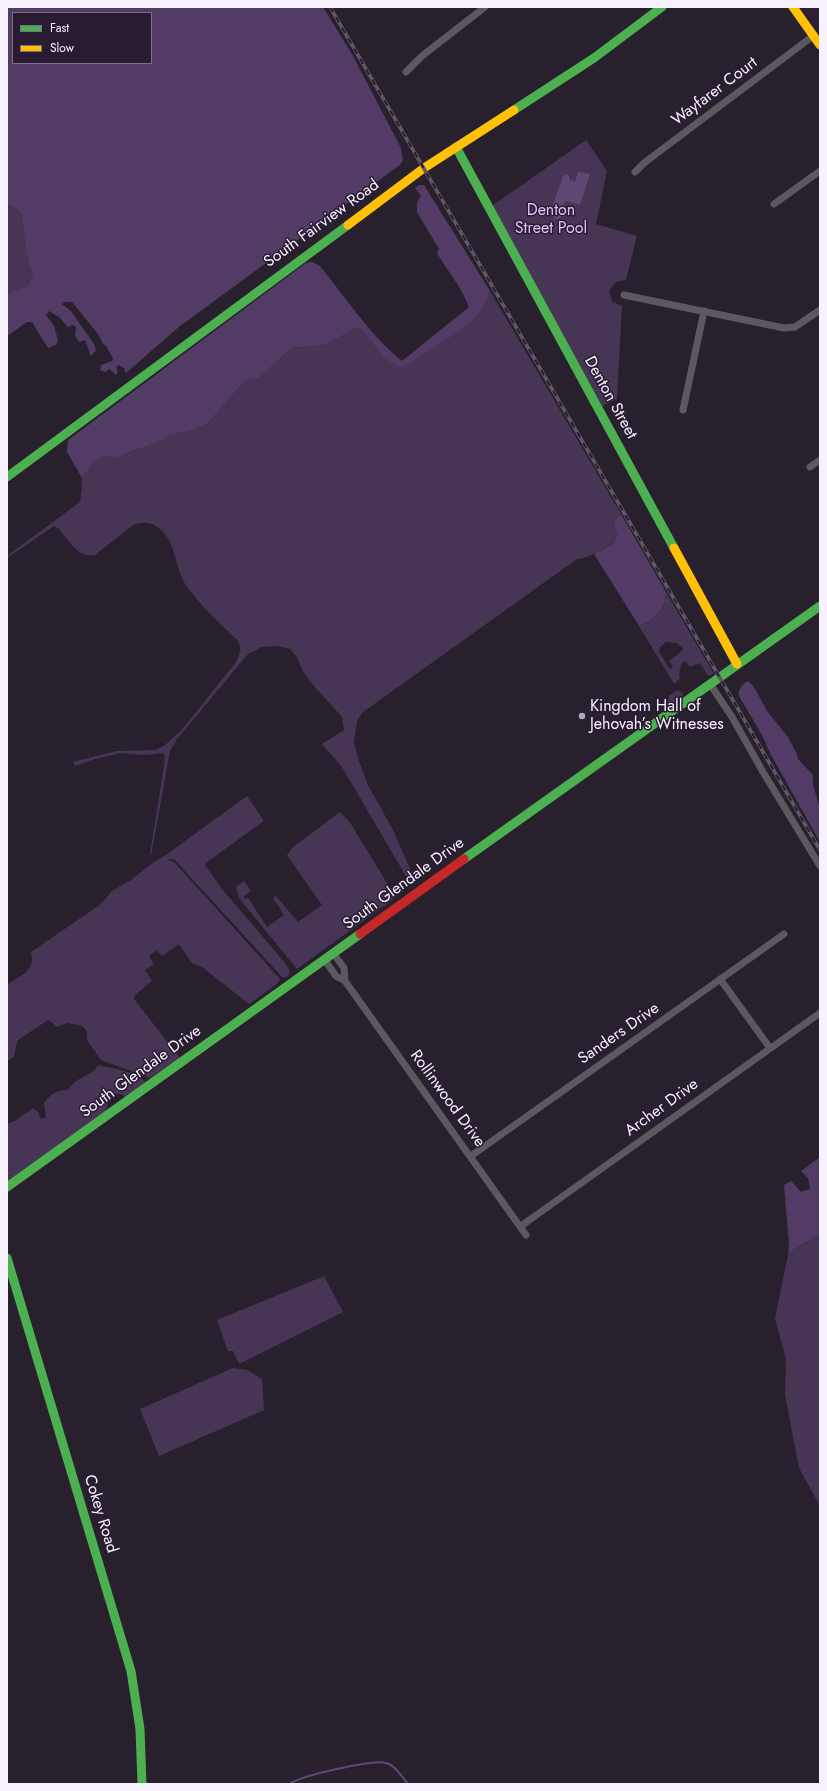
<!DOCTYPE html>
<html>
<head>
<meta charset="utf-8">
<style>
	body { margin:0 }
	#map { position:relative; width:827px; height:1791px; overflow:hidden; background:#28212d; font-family:Jost,sans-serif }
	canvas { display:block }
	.frame { position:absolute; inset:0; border:8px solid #f8f1fe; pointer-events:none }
	.legend { position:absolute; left:12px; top:12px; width:140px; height:52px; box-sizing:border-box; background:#291c32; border:1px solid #7c7184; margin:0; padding:5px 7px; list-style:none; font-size:12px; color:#f8f1fe }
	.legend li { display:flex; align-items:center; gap:8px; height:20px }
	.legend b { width:20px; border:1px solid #7c7184 }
</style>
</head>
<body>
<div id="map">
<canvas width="827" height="1791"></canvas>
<div class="frame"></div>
<ul class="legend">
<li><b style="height:5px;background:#4caf50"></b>Fast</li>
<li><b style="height:5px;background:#ffc107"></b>Slow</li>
</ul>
</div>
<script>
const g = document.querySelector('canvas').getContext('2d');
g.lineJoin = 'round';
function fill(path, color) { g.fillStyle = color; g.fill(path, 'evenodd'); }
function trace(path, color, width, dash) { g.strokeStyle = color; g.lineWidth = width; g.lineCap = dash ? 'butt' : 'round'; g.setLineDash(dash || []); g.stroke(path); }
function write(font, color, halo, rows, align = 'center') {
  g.font = font + ' Jost,sans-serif'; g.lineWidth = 3; g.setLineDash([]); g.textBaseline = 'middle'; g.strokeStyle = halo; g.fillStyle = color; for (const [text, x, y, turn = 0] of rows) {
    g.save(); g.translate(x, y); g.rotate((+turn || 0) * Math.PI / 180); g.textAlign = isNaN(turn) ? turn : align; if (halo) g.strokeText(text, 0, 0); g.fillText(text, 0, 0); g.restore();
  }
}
const built = new Path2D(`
	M802,7H820V31Z`);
const green = new Path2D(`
	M586,140L607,171L596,224L637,236L626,280L616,282L609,290L612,302L622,306L617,399L602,406L492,206Z
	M11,205L21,213C25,235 24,255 33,275L28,286L7,294V206Z
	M490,291L621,514L614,521L617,536L614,543C600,548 593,558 577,559L363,712L357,721L354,743L359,761L368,785L393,830L416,882L411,885L342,767L322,744L344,730L342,717L314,686L304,673L296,656L290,649L277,646L262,647L248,654L177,739L170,751L151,856L150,854L164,766L165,756L163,753L143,755L121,753L95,759L75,766L73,762L116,751L156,750L165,745L181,731L236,662C240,653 242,650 238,641C221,624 199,605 186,585C175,569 176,543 161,530C153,522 143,521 133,525L95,555C78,559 68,539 58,528L54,526L7,558V556L80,502L82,486V478C94,463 97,452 118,458L127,453L164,440L170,435L192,431L207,424L246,380L259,378L285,354L294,348L326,345L355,328L363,330L384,357L398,367L470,324L481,312Z
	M666,592L714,674L708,676L700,663L690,667L685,661L681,664L679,675L680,678L674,684L639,626C655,620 666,610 666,592ZM666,642L677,643L683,648V650L669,661L673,666L672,668H669L659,652L660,647Z
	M678,690L683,694C680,700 674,705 668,706L664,704L669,699V696Z
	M247,796L264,821L207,862L205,865L222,889L286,964L290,972L288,976L283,978L174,859H167L174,862L280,979L277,984L249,1004L202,967L192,963L179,944L162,956L157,950L149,956L154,964L145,970L152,981L135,995L134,999L180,1058L150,1078L101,1060L87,1040V1031L82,1026L68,1023L56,1027L53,1023L48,1020L18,1040L16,1045L14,1057L7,1061V985C21,975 36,971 31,952L101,904L112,891L131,880L151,864L163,857Z
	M340,812L349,821L395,896L392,900L297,969L239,898L236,887L244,881L251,891L243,897L245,899L248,898L267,927L284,915L273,898L276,896L298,922L322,905L287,855L292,848Z
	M98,1065C109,1068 140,1072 146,1083L126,1097C120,1093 117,1093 110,1096L106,1111L7,1181V1124L15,1121L33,1108L38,1112L40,1118H46L44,1103C50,1094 57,1090 67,1090L76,1081L94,1071Z
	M820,1232V1506L799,1468L785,1395L786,1359L775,1318L788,1255C797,1245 811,1242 820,1232Z
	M324,1276L343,1312L239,1364L233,1351H228L217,1320Z
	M233,1368L247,1370L262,1379L264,1410L159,1456L140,1409Z`);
const forest = new Path2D(`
	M7,7H323L352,54L401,148L403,160L400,165L180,326L126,373L124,368L119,365L116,367L118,372L116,375L110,369L105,372L100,370L101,365L112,361L113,359L107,347L103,344L98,334L72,302H65L62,304L71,311L94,344L96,350L91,356L85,340L79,342L75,336L76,327L73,325L68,327L59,317L49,311L46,315L54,326L58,340L56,345L48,348L32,322H27L7,336V294L28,286L33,275C24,255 25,235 21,213L11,205L7,206ZM13,13H151V63H13Z
	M419,185H424L490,291L481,312L470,324L407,365L398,367L383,357L363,330L355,328L326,345L294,348L285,354L259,378L246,380L207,424L192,431L170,435L164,440L127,453L118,458C97,452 94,463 82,478L67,452L68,440L306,263L312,262L320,266C346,298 370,335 402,361L469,307C461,286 448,272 437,253L439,249L417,212V202L421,196L415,188Z
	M621,514L666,592C666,610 655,620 639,626L594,554L614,543L617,536L614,521Z
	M748,681L754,687L767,711L788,737L797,754L798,759L813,775V785L820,808V842L770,753L762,735L739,696C737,691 743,683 748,681Z
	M820,1157V1232C811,1242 797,1245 788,1255L789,1244L784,1185L791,1181L801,1192L810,1189L808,1178L801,1171Z`);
const water = new Path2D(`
	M578,172L590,174L580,205L566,201L564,204L566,209L564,216L558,219L554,218L550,212L564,174L569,175V180L575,182Z`);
const stream = new Path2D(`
	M290,1784C299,1776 374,1759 386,1763C395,1765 402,1777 408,1784`);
const street = new Path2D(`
	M406,72L422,56L485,7
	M635,172L644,163L813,36
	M774,204L820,171
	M624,295L784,328L795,327L820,310
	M683,410L704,311
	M810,467L820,460
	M710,684L732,717L763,772L820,866
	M333,953L344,968L345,981
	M324,959L336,976L345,981L526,1235
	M720,979L770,1048
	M471,1156L784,934
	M521,1226L820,1013`);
const fast = new Path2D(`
	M514,110L594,58L662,7
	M456,147L674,548
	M7,477L348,225
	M464,859L820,606
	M7,1187L360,934
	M7,1258L131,1671L140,1729L142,1784`);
const slow = new Path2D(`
	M793,7L820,45
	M348,225L424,168L514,110
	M674,548L737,664`);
const jam = new Path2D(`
	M360,934L464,859`);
const rail = new Path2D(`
	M330,7L820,850`);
const markers = [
	[582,716,4,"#afa8b5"]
];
const streetNames = [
	["Wayfarer Court",715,92,-37],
	["South Fairview Road",322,224,-36],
	["Denton Street",610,398,61],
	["South Glendale Drive",404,884,-36],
	["Sanders Drive",619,1034,-35],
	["South Glendale Drive",141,1072,-36],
	["Rollinwood Drive",447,1099,54],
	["Archer Drive",662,1108,-36],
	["Cokey Road",100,1514,73]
];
const parkNames = [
	["Denton",551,211],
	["Street Pool",551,229]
];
const poiNames = [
	["Kingdom Hall of",590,707],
	["Jehovah’s Witnesses",590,725]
];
fill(built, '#2e1f39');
fill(green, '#463554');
fill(forest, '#523b64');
fill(water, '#604874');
trace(stream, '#604874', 2);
trace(street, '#5d5860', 7);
trace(fast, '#4caf50', 9);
trace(slow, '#ffc107', 9);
trace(jam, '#c62828', 9);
trace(rail, '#5f5963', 3.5);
trace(rail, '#291c32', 2, [6]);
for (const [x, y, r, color] of markers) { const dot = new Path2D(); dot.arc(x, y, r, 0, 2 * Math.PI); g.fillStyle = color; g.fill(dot); trace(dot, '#291c32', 1.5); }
write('16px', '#f8f1fe', '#291c32', streetNames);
write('16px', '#e2c1fc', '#291c32', parkNames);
write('16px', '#f8f1fe', '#291c32', poiNames, 'left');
</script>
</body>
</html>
